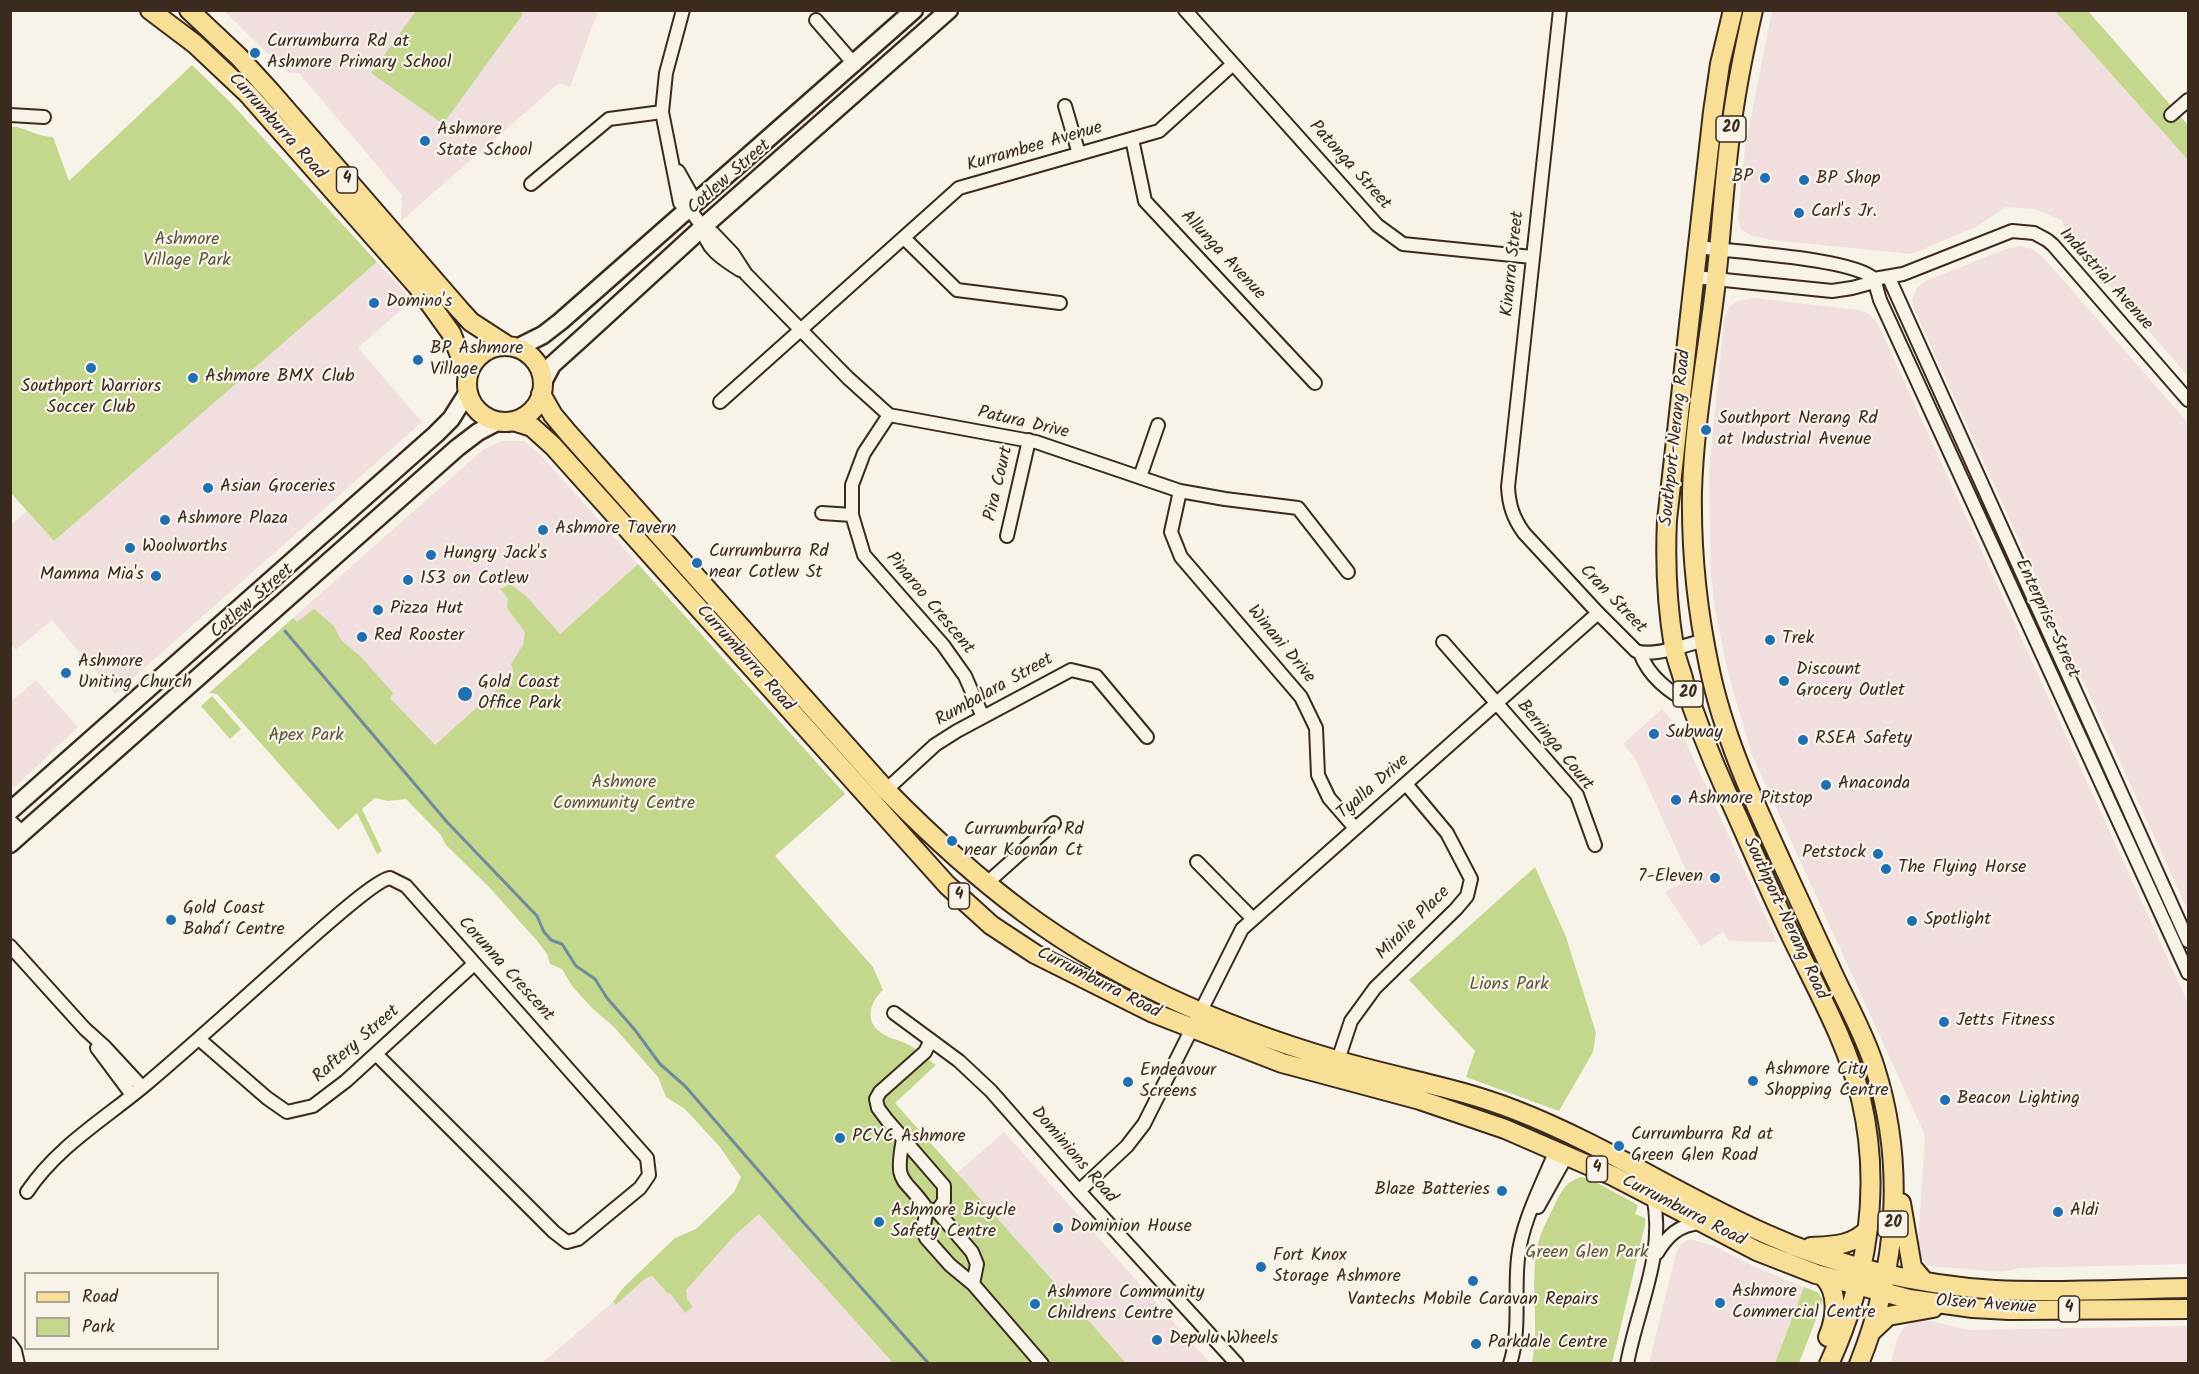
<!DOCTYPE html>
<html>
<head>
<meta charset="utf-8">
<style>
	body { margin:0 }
	#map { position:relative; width:2199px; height:1374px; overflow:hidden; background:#f7f3e8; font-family:Kalam,sans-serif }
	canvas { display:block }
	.frame { position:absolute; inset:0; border:12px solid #3b2a1e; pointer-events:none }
	.legend { position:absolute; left:24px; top:1272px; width:195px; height:78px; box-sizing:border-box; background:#f7f3e8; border:2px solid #aca397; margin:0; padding:8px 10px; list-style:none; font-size:18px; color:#3b2a1e }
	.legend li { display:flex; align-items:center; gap:12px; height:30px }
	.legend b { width:30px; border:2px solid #aca397 }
</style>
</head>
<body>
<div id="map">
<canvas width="2199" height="1374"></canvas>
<div class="frame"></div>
<ul class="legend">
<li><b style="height:8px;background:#f9df96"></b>Road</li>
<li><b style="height:16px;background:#c4d88d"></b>Park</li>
</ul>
</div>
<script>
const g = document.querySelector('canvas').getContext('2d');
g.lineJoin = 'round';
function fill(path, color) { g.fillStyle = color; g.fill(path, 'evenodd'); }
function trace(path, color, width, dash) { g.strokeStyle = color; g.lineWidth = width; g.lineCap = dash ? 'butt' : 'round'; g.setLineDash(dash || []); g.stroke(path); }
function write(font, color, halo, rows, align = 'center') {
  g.font = font + ' Kalam,sans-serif'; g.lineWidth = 4.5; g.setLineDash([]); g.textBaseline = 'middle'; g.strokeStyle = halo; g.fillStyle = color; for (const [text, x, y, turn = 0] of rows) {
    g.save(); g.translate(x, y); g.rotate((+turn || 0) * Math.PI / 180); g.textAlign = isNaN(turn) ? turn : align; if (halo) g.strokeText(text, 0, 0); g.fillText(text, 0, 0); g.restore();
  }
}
const built = new Path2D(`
	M224,11H598L570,87L559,83L401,221L402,195L299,73H288Z
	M1772,11H2056L2188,159V376L2078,250L2061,220L2035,209L2006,207L1976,227L1911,254L1771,240L1750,235L1741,229L1738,219L1745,147Z
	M2020,246L2032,249L2043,257L2188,423V911L1915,311L1912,300L1917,288L1926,281L2006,249Z
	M377,262L412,300L358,348L422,422L115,694L52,620L16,650L11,644V525L27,511L54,541Z
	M1754,298L1859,310L1868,313L1878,324L2188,1003V1264L2020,1268L2003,1272L1928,1266L1920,1256L1918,1243L1925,1135L1752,755L1728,673L1715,609L1711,575L1709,470L1724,319L1729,307L1737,301Z
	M502,441H524L540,454L638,564L419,760L293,618L484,449Z
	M36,680L78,727L15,787L11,786V702Z
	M1662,709L1680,729L1777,942L1729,941L1723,932L1701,946L1665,892L1690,879L1635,758L1623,744Z
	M1004,1132L1210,1363H1126L957,1173Z
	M759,1214L893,1363L541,1364L613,1302L616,1305L646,1278L651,1276L668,1294Z
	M1690,1239L1714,1246L1757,1268L1804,1287L1775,1363H1649L1676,1253L1681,1244Z
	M1926,1320L1969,1330L2188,1326V1363H1891L1897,1339L1904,1327L1915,1321Z`);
const green = new Path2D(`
	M518,10L523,14L443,124L371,73L416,11Z
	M2055,11H2088L2188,125V160Z
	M192,65L230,102L377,262L54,541L11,493V126C27,128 37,137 53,137L69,181Z
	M638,564L845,794L775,856L873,967L883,990C871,1001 864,1019 879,1031C886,1038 897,1039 905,1043C916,1048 926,1058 936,1065L895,1103L1126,1363H893L759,1214L734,1236L686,1290L687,1299L693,1307L685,1313L670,1293L668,1294L652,1276L646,1278L616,1305L613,1302L622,1289L675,1238L696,1229L713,1213L734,1192L741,1177L719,1146L685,1109L666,1097L658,1077L613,1026L593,1009L572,986L562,969L550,964L547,954L538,942L490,888L446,845L441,835L406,799L388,801L375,798L362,809L382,851L377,854L357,813L338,830L217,694L209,693L293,618L297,622L314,609L334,626L341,640L361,657L393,693L390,698L435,745L514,674L511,664L523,645L525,632L507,608L508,598L500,589L510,584L526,596L560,634Z
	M212,696L241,729L230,739L201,706Z
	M1535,867L1566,937L1596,1033L1593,1052L1559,1111L1466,1077L1475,1051L1409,980Z
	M1581,1177L1590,1179L1638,1205L1635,1214L1645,1218V1225L1612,1363H1532C1540,1324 1529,1283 1538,1244C1541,1231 1548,1219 1554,1206C1561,1192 1565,1182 1581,1177Z
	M1804,1287L1817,1292L1823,1299L1822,1304L1799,1363H1775Z`);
const stream = new Path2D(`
	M285,631L447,822L537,916L544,932L551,940L562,944L576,966L595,979L607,998L635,1030L660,1064L685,1086L804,1223L929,1364`);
const minor = new Path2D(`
	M683,10L666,73L662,112L680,203L689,209L703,227L713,233L733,254L746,274L848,378L889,415L1036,442L1180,491L1225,499L1298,508L1348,572
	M1185,10L1377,225L1403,244L1532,257
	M1560,10L1508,487C1509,505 1513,518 1524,533L1598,613L1636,651C1652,657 1687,645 1704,640
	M816,20L855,65
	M1065,106L1079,154
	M10,115L44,117
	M2171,115L2188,100
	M1132,139L1145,201L1315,383
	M678,171L691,194L689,209
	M531,184L609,119L662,112
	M703,227C704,248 724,260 740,270
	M904,238L957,290L1060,303
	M1698,247C1732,252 1853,258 1874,279
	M1695,277L1832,291L1852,288L1867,284L1874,279L1903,274L2012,231L2034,233L2047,240L2053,245L2188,400
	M1889,278L2188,941
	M1874,279L1880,300L2188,973
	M720,402L959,188L1159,131L1233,64
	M889,415L864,453L852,485V515L864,555L943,645L965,676L983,717
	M1140,477L1158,425
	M1180,491L1171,532L1181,557L1301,697L1316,728L1318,775L1329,798L1355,828
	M822,513L852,515
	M1007,536L1029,440
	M1443,642L1577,795L1595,845
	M1640,653C1648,675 1669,693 1690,702
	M886,790L935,745L957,731L1071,670L1096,676L1147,737
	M10,821L23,833
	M1197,862L1253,919
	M987,883L1054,823
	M10,946L85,1029L105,1047L142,1087
	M894,1013L959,1061L991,1091L1079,1191L1237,1364
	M199,1039L267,1098L287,1112L313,1106L346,1081L474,964
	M931,1040L925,1052L880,1092L876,1099L878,1108L887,1120L944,1186V1201L937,1211
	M97,1048L132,1095
	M1338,1060L1351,1021L1375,988L1456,909L1467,896L1471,879L1447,833L1406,784
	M903,1139C894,1187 904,1175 927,1209
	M1079,1191L1127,1146L1144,1124L1242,929L1598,613
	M27,1192C57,1147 103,1120 144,1086C197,1041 249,994 301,947C316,934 375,880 390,878L406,886L647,1158L649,1175L640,1188L578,1239L567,1242L554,1232L376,1054
	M1538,1207L1567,1155
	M1657,1253C1668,1235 1679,1225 1700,1223
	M973,1284L977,1264L972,1252L937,1211L927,1209L923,1230L926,1238L950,1265L973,1284L1042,1364
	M10,1344L15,1351L18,1364
	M1510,1364C1521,1329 1514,1294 1518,1258C1522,1221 1542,1185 1556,1150
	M1627,1364C1637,1308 1666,1254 1653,1196`);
const secondary = new Path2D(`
	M517,348L543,335L561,321L914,10
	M543,382L552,365L583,337L703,227L949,10
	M10,811L436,434L451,419L468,392
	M10,844L457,448L478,432L499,421`);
const primary = new Path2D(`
	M150,10L195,44L248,94L418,287L451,333L468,375
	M189,10L239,57L270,91L460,310L471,322L508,346
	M1733,10L1720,64L1713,112L1667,520C1665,562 1667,605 1674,647C1676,659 1681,670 1684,682C1696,720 1710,755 1726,791C1750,844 1772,897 1797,948C1821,997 1848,1046 1861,1099C1882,1188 1867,1281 1829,1364
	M1753,10C1745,45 1738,79 1733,114C1724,172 1722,230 1715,289C1707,356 1694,423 1692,491C1691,550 1697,609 1709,666C1723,735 1753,800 1782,863C1798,897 1813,931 1829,965C1844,999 1864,1032 1875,1068C1906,1166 1897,1269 1859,1364
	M467 384a38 38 0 1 1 76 0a38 38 0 1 1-76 0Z
	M541,394L553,415L569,434L886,790C930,835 976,877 1026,914C1117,981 1227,1028 1336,1060C1396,1078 1457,1087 1515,1110C1603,1144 1680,1196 1766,1234C1836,1266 1918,1285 1995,1290C2059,1293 2124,1289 2188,1288
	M513,421L532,427L553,446L947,885L991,925L1035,954L1151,1012L1282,1063L1420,1100L1505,1129L1613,1176L1757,1251L1816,1274L1909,1299L1973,1308L2009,1310L2188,1309
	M1901,1203L1912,1267L1924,1281
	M1811,1247C1831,1246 1854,1246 1868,1229
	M1824,1277C1839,1293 1836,1318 1828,1337
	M1871,1332L1888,1316L1933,1308`);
const markers = [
	[255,53,6,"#1f6fb2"],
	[425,141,6,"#1f6fb2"],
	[1765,178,6,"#1f6fb2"],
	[1804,180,6,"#1f6fb2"],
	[1799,213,6,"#1f6fb2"],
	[374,303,6,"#1f6fb2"],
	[418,360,6,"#1f6fb2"],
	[91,368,6,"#1f6fb2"],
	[193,378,6,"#1f6fb2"],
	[1706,430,6,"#1f6fb2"],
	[208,488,6,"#1f6fb2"],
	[165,520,6,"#1f6fb2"],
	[543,530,6,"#1f6fb2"],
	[130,548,6,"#1f6fb2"],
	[431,555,6,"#1f6fb2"],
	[697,563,6,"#1f6fb2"],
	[156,576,6,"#1f6fb2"],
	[408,580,6,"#1f6fb2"],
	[378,610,6,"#1f6fb2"],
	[362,637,6,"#1f6fb2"],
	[1770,640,6,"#1f6fb2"],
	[66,673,6,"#1f6fb2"],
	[1784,681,6,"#1f6fb2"],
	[465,694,8,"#1f6fb2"],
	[1654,734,6,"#1f6fb2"],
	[1803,740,6,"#1f6fb2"],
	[1826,785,6,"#1f6fb2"],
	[1676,800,6,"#1f6fb2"],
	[952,841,6,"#1f6fb2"],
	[1878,854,6,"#1f6fb2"],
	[1886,869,6,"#1f6fb2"],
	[1715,878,6,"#1f6fb2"],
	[171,920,6,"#1f6fb2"],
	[1912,921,6,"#1f6fb2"],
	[1944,1022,6,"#1f6fb2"],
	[1753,1081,6,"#1f6fb2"],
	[1128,1082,6,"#1f6fb2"],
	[1945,1100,6,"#1f6fb2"],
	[840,1138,6,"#1f6fb2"],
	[1619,1146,6,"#1f6fb2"],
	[1502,1191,6,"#1f6fb2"],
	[2058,1212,6,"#1f6fb2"],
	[879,1222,6,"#1f6fb2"],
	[1058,1228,6,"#1f6fb2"],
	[1261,1267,6,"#1f6fb2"],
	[1473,1281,6,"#1f6fb2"],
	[1720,1303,6,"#1f6fb2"],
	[1035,1304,6,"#1f6fb2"],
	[1157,1340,6,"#1f6fb2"],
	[1476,1344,6,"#1f6fb2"]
];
const shields = [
	[1731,129,30],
	[347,180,21],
	[1688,694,30],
	[959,896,21],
	[1597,1169,21],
	[1893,1224,30],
	[2069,1309,21]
];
const shieldNames = [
	["20",1731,129],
	["4",347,180],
	["20",1688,694],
	["4",959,896],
	["4",1597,1169],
	["20",1893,1224],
	["4",2069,1309]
];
const poiNames = [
	["Currumburra Rd at",267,43],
	["Ashmore Primary School",267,64],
	["Ashmore",437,131],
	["State School",437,152],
	["BP",1753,178,"right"],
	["BP Shop",1816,180],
	["Carl's Jr.",1811,213],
	["Domino's",386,303],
	["BP Ashmore",430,350],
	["Village",430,371],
	["Ashmore BMX Club",205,378],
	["Southport Warriors",91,388,"center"],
	["Soccer Club",91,409,"center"],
	["Southport Nerang Rd",1718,420],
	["at Industrial Avenue",1718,441],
	["Asian Groceries",220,488],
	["Ashmore Plaza",177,520],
	["Ashmore Tavern",555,530],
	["Woolworths",142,548],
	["Currumburra Rd",709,553],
	["near Cotlew St",709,574],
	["Hungry Jack's",443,555],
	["Mamma Mia's",144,576,"right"],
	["153 on Cotlew",420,580],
	["Pizza Hut",390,610],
	["Red Rooster",374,637],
	["Trek",1782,640],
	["Ashmore",78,663],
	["Uniting Church",78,684],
	["Discount",1796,671],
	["Grocery Outlet",1796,692],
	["Gold Coast",478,684],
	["Office Park",478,705],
	["Subway",1666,734],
	["RSEA Safety",1815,740],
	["Anaconda",1838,785],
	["Ashmore Pitstop",1688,800],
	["Currumburra Rd",964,831],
	["near Koonan Ct",964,852],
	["Petstock",1866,854,"right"],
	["The Flying Horse",1898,869],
	["7-Eleven",1703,878,"right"],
	["Gold Coast",183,910],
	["Bahá'í Centre",183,931],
	["Spotlight",1924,921],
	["Jetts Fitness",1956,1022],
	["Ashmore City",1765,1071],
	["Shopping Centre",1765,1092],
	["Endeavour",1140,1072],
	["Screens",1140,1093],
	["Beacon Lighting",1957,1100],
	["Currumburra Rd at",1631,1136],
	["Green Glen Road",1631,1157],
	["PCYC Ashmore",852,1138],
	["Blaze Batteries",1490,1191,"right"],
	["Ashmore Bicycle",891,1212],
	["Safety Centre",891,1233],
	["Aldi",2070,1212],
	["Dominion House",1070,1228],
	["Fort Knox",1273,1257],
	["Storage Ashmore",1273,1278],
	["Ashmore",1732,1293],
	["Commercial Centre",1732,1314],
	["Ashmore Community",1047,1294],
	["Childrens Centre",1047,1315],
	["Vantechs Mobile Caravan Repairs",1473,1301,"center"],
	["Depulu Wheels",1169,1340],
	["Parkdale Centre",1488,1344]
];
const streetNames = [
	["Currumburra Road",276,127,48],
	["Kurrambee Avenue",1035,148,-16],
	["Patonga Street",1349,166,48],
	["Cotlew Street",730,178,-41],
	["Allunga Avenue",1222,256,47],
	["Kinarra Street",1514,264,-84],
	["Industrial Avenue",2105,280,48],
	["Patura Drive",1023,424,13],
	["Southport-Nerang Road",1677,438,-84],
	["Pira Court",1000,484,-77],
	["Cran Street",1612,600,46],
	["Cotlew Street",253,602,-41],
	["Pinaroo Crescent",929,604,50],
	["Enterprise Street",2046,619,65],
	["Winani Drive",1280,645,50],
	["Currumburra Road",744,659,48],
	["Rumbalara Street",995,691,-29],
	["Berringa Court",1554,746,51],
	["Tyalla Drive",1374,788,-41],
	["Southport-Nerang Road",1784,919,65],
	["Miralie Place",1414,924,-45],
	["Corunna Crescent",505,970,48],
	["Currumburra Road",1098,984,27],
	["Raftery Street",357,1045,-41],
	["Dominions Road",1073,1156,49],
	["Currumburra Road",1683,1212,27],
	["Olsen Avenue",1986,1306,4]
];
const parkNames = [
	["Ashmore",187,241],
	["Village Park",187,262],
	["Apex Park",306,737],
	["Ashmore",624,784],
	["Community Centre",624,805],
	["Lions Park",1509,986],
	["Green Glen Park",1587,1254]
];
fill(built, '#f1dfe0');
fill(green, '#c4d88d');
trace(stream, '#6f8b9c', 3);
trace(minor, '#3b2a1e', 16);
trace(secondary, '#3b2a1e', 21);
trace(primary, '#3b2a1e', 22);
trace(minor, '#f7f3e8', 12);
trace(secondary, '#f7f3e8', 16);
trace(primary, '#f9df96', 18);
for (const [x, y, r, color] of markers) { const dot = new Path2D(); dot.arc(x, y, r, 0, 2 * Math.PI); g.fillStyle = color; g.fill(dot); trace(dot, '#f7f3e8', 2); }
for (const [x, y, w] of shields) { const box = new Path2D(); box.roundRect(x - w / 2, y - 13, w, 26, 4.5); g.fillStyle = '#f7f3e8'; g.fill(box); trace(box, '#3b2a1e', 1.5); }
write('bold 16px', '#3b2a1e', null, shieldNames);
write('18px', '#3b2a1e', '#f7f3e8', poiNames, 'left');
write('18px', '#3b2a1e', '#f7f3e8', streetNames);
write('18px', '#5d563a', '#f7f3e8', parkNames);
</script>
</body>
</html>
